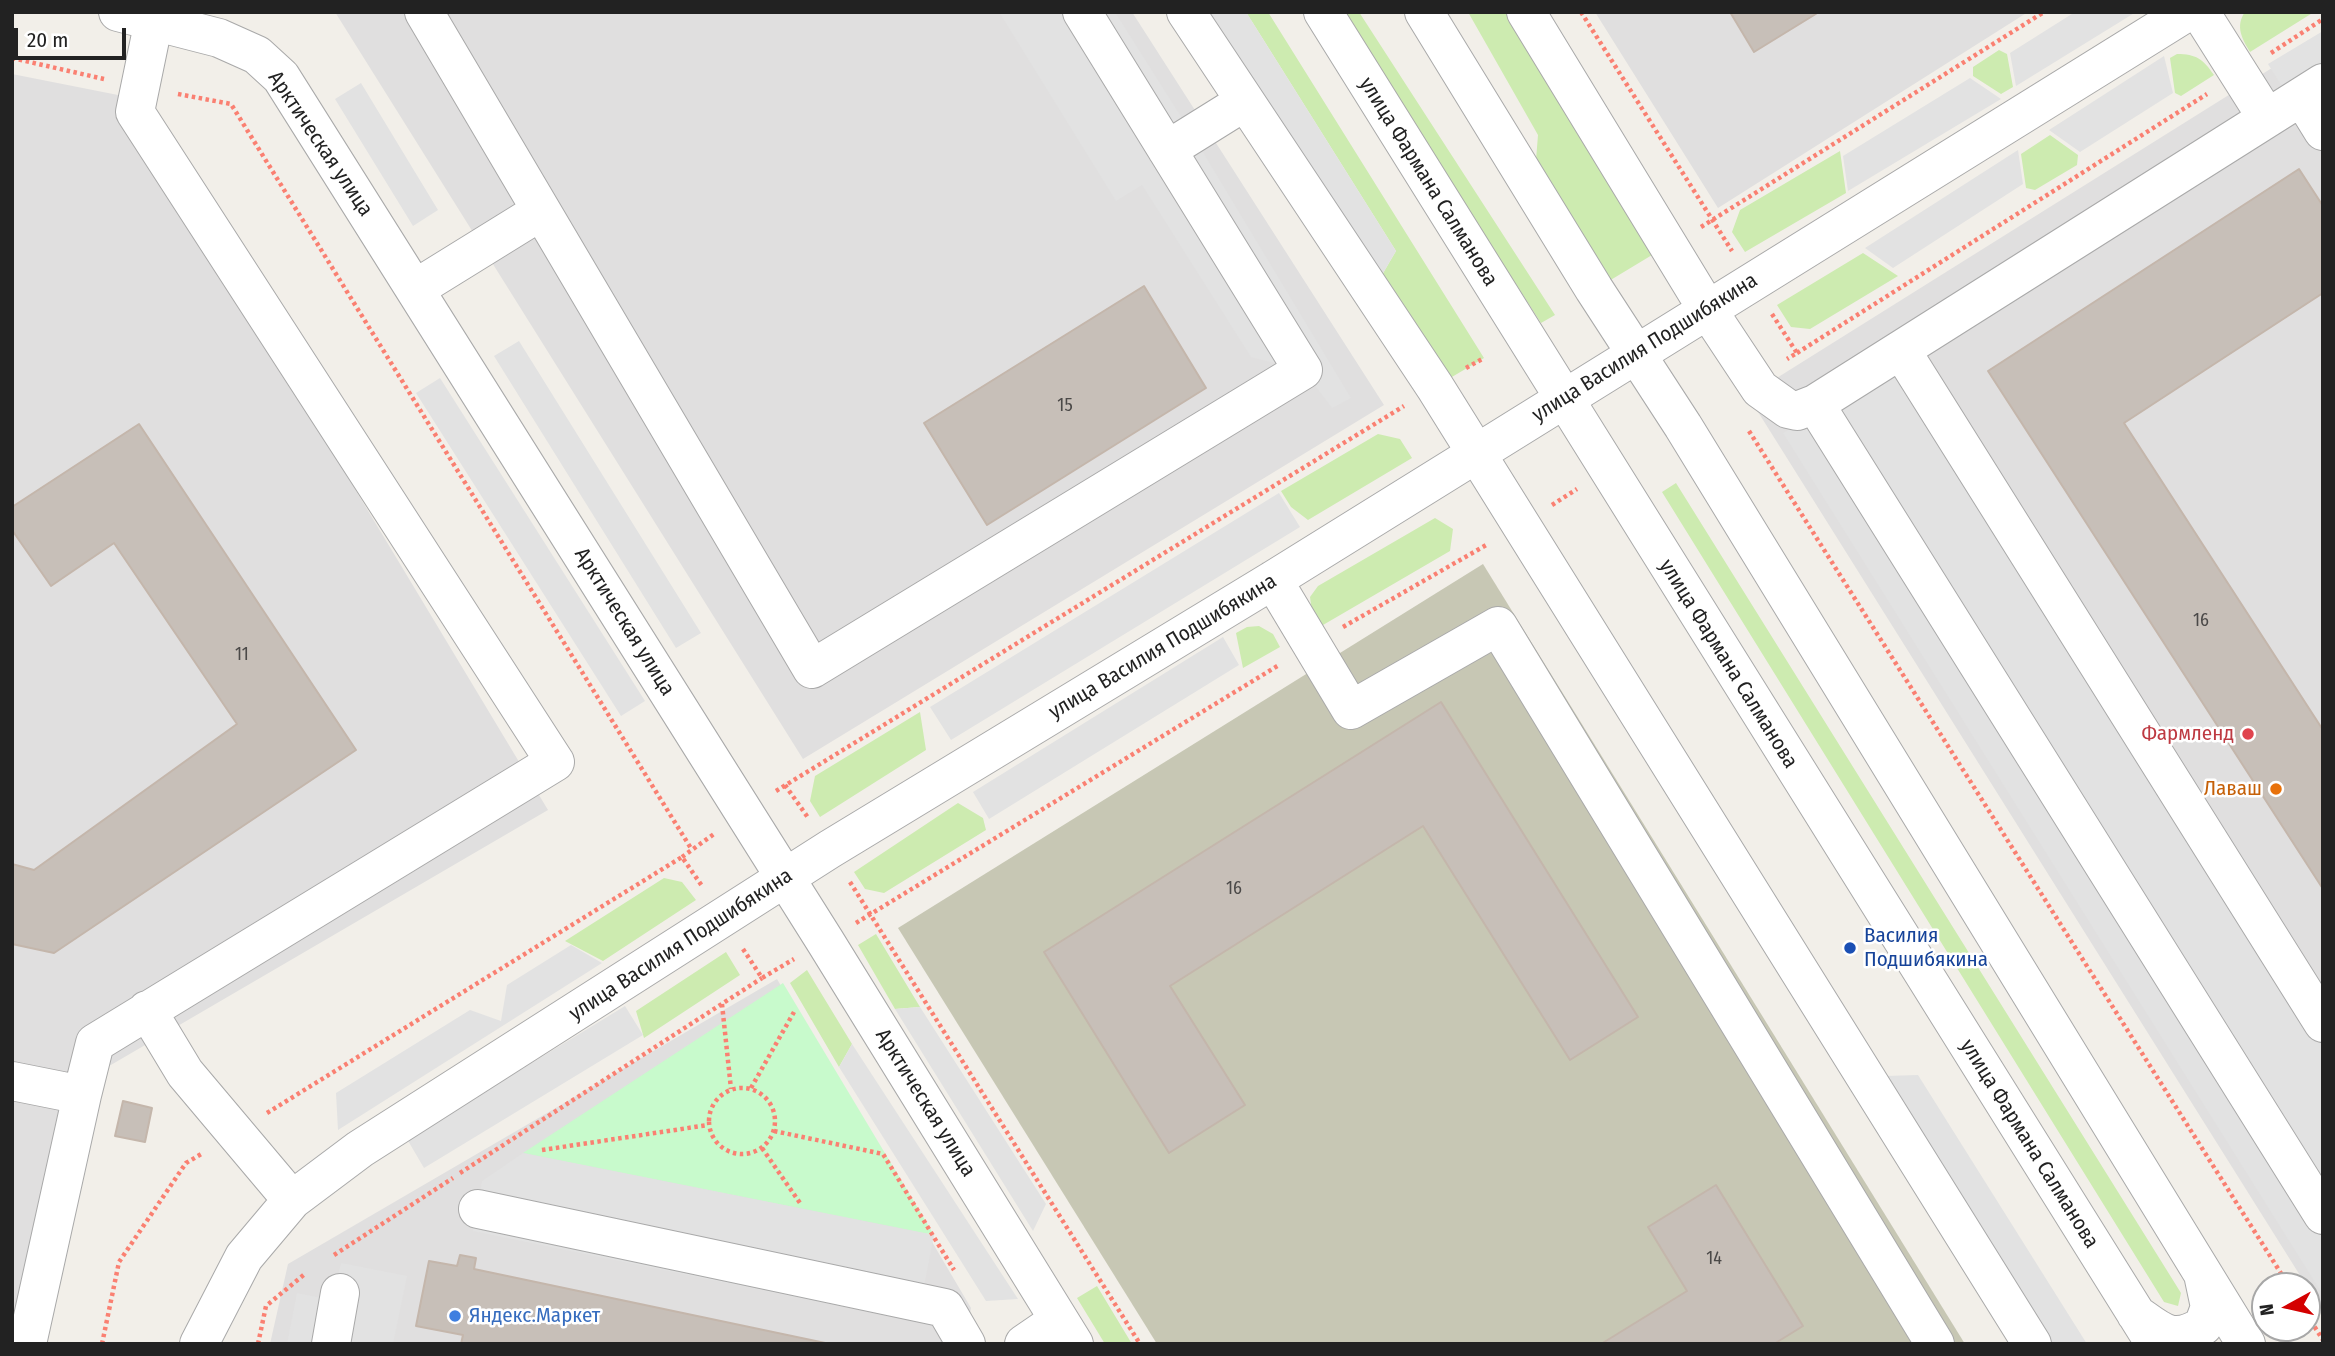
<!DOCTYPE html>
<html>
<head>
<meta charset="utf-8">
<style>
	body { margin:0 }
	#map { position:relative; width:2335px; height:1356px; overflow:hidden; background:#f2efe9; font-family:"Fira Sans Condensed",sans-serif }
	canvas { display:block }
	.frame { position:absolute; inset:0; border:14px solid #222; pointer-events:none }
	.north { position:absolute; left:2251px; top:1272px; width:70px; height:70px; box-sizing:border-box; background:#fff; border:2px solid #a7a7a7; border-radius:50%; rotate:262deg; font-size:19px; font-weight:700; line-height:28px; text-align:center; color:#222 }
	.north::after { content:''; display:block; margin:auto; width:24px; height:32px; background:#d40000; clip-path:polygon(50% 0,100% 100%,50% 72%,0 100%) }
	.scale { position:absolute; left:14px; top:28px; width:112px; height:32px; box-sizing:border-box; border:4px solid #222; border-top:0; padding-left:9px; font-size:21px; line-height:24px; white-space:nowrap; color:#222; -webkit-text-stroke:5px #fff; paint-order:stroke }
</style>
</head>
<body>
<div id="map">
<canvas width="2335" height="1356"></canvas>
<div class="frame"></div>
<div class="north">N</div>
<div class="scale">20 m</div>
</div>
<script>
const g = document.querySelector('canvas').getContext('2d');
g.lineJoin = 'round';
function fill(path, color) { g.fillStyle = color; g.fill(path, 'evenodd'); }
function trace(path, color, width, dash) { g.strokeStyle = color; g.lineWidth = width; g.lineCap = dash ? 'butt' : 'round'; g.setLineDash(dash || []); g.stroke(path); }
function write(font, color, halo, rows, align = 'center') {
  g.font = font + ' "Fira Sans Condensed",sans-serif'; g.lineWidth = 5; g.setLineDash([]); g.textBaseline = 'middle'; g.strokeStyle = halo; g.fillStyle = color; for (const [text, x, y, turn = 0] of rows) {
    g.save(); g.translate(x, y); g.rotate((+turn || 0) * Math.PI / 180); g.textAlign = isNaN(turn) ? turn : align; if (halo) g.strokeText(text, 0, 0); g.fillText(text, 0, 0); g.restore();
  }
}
const residential = new Path2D(`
	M335,12H1132L1384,405L803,759Z
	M1595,12H2028L1718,208Z
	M2323,36V1312L1748,396Z
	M12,74L118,95L548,810L104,1069L12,1344Z
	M777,979L971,1308L964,1344H270L288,1264Z`);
const construction = new Path2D(`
	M1483,564L1965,1344H1157L898,928Z`);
const grass = new Path2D(`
	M1246,12H1268L1484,358L1435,387L1372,292L1396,251Z
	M1340,12H1359L1555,315L1541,323Z
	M1468,12H1505L1657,252L1609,281L1536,160L1538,135Z
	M2245,12H2314L2250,52C2242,39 2235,26 2245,12Z
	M1999,50L2007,54L2013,87L2001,94L1973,76V67Z
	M2177,54C2196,54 2203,59 2214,75L2181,96L2175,93L2170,58Z
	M2050,135L2078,155L2077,165L2035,190L2026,188L2021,154Z
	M1840,151L1846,193L1745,252L1732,232L1740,210Z
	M1863,253L1898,276L1810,329L1791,327L1777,305Z
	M1378,434L1400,439L1412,458L1308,520L1291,507L1281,491Z
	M1676,483L2181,1293L2178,1306L2164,1302L1662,492Z
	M1435,518L1453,529L1450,551L1323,625L1312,612L1310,597L1318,586Z
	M1259,626L1273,634L1280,647L1243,668L1236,633L1247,627Z
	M920,712L926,750L820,817L810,801L815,776Z
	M958,803L983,818L986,830L884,893L865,889L854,872Z
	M664,878L682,882L696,900L603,961L565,941Z
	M876,934L920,1007L895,1009L858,945Z
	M726,952L740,975L644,1038L636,1011Z
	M807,970L852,1044L839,1067L790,983Z
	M1097,1286L1132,1344H1105L1077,1298Z`);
const park = new Path2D(`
	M783,983L934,1235L523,1153Z`);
const parking = new Path2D(`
	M999,12H1115L1192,134L1351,398L1332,408L1303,370L1251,357L1142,185L1116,201Z
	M1187,12H1246L1396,251L1372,292Z
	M2075,12H2136L2016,86L2010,53Z
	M2323,31V152L2268,64Z
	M2164,56L2173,93L2080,152L2049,130Z
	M1970,78L2001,99L1848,191L1843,156Z
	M361,83L438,210L413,226L335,99Z
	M2018,150L2023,184L1893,268L1865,248Z
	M519,341L701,633L676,648L494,356Z
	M1917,352L2323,996V1295L1783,433Z
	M440,378L645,701L621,716L416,393Z
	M1279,493L1300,527L951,740L930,707Z
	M1223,637L1239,665L989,819L973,792Z
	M571,945L602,963L338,1130L336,1093L470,1010L501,1021L507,985Z
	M625,1006L643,1035L424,1168L407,1139Z
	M920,1007L1046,1204L1033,1231L895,1009Z
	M852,1044L1018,1299L986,1301L839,1067Z
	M1918,1075L2087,1344H2051L1885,1076Z
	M523,1153L934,1235L917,1322L473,1231L482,1181Z
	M341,1263L407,1276L393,1344H287L297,1293L332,1300Z`);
const building = new Path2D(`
	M1730,12H1819L1754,52Z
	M2299,169L2323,206V293L2124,423L2323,730V889L1988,371Z
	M1144,286L1206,388L987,525L924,423Z
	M139,424L356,750L54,953L12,944V864L34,870L237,724L114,543L51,586L12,530V507Z
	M1441,702L1638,1017L1570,1060L1423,826L1170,986L1245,1105L1169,1153L1044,952Z
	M123,1101L152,1108L145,1142L115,1136Z
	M1716,1185L1803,1326L1774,1344H1601L1687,1291L1648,1227Z
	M460,1255L476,1258L474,1269L830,1344H461L463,1335L416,1326L429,1261L457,1266Z`);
const path = new Path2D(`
	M1581,12L1732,251
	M2271,53L2323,19
	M12,58L104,79
	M178,94L231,104L692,850
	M1701,227L2044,12
	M1772,314L1797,353L1787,359
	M1797,353L2207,94
	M1466,368L1484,358
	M1749,431L2289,1286
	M1552,505L1577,489
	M1343,627L1488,544
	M785,785L809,819
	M776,791L1404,406
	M682,857L714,834
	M850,882L1140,1344
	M856,923L1279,665
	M743,949L762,978L794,959
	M722,1004L731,1089
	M709 1121a33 33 0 1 1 66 0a33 33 0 1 1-66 0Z
	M751,1088L794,1012
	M267,1113L682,857L702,886
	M774,1131L883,1154L954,1270
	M762,1148L800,1203
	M542,1150L708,1125
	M460,1173L762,978
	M334,1255L453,1178
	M2307,1315L2323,1340
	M102,1344L119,1262L186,1163L203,1153
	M258,1344L266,1306L306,1273`);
const minor = new Path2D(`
	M118,12L219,38L257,55L281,77L825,941L1074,1344
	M424,12L812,669L1303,370L1082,12
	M1186,12L1435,387L2032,1344
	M1323,12L2155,1344
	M1424,12L1594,289L1683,426L2246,1344
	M1526,12L1707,309L1760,389L1788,409L1797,411L1815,404L2323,83
	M2200,12L2267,118
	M2302,97L2323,131
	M1167,150L1244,102
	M415,289L541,211
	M1901,350L2323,1023
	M1815,404L2323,1215
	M1273,580L1351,710L1498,626L1935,1344
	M147,1010L185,1073L292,1200
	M12,1081L82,1095L95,1043L555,762L135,112L154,20
	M478,1209L945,1308L966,1344
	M2136,1314C2163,1333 2172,1344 2203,1326L2210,1307L2203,1274
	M27,1344L82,1095
	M199,1344L244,1257L292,1200L360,1149L830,849L1273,580L2187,12
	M331,1344L340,1293
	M1024,1344L1059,1320`);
const markers = [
	[2248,734,7,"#e0444e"],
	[2276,789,7,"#e8710a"],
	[1850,948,7,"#1a4fb4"],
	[455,1316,7,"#3f7fe0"]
];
const numberNames = [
	["15",1065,406],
	["16",2201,621],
	["11",242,655],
	["16",1234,889],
	["14",1714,1259]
];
const streetNames = [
	["Арктическая улица",320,144,56],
	["улица Фармана Салманова",1428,182,58],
	["улица Василия Подшибякина",1645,348,-32],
	["Арктическая улица",624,622,58],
	["улица Василия Подшибякина",1163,647,-31],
	["улица Фармана Салманова",1728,664,58],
	["улица Василия Подшибякина",681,945,-33],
	["Арктическая улица",925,1103,58],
	["улица Фармана Салманова",2029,1144,58]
];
const healthNames = [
	["Фармленд",2234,734]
];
const foodNames = [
	["Лаваш",2262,789]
];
const transitNames = [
	["Василия",1864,936],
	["Подшибякина",1864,960]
];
const shopNames = [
	["Яндекс.Маркет",469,1316]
];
fill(residential, '#e0dfdf');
fill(construction, '#c7c7b4');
fill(grass, '#cdebb0');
fill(park, '#c8facc');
fill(parking, '#e2e2e2');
fill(building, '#c7bfb8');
trace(building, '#c4b6ab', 2);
trace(minor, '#a9a9a9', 40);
trace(path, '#fa8072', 4.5, [3.5, 3.5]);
trace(minor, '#fff', 38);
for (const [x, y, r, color] of markers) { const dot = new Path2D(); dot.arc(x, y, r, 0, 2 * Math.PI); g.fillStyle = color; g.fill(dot); trace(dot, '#fff', 2.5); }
write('18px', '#4b4948', null, numberNames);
write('21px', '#222', '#fff', streetNames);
write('21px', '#be3a42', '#fff', healthNames, 'right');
write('21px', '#c56008', '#fff', foodNames, 'right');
write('21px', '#164399', '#fff', transitNames, 'left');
write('21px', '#366cbe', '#fff', shopNames, 'left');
</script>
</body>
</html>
